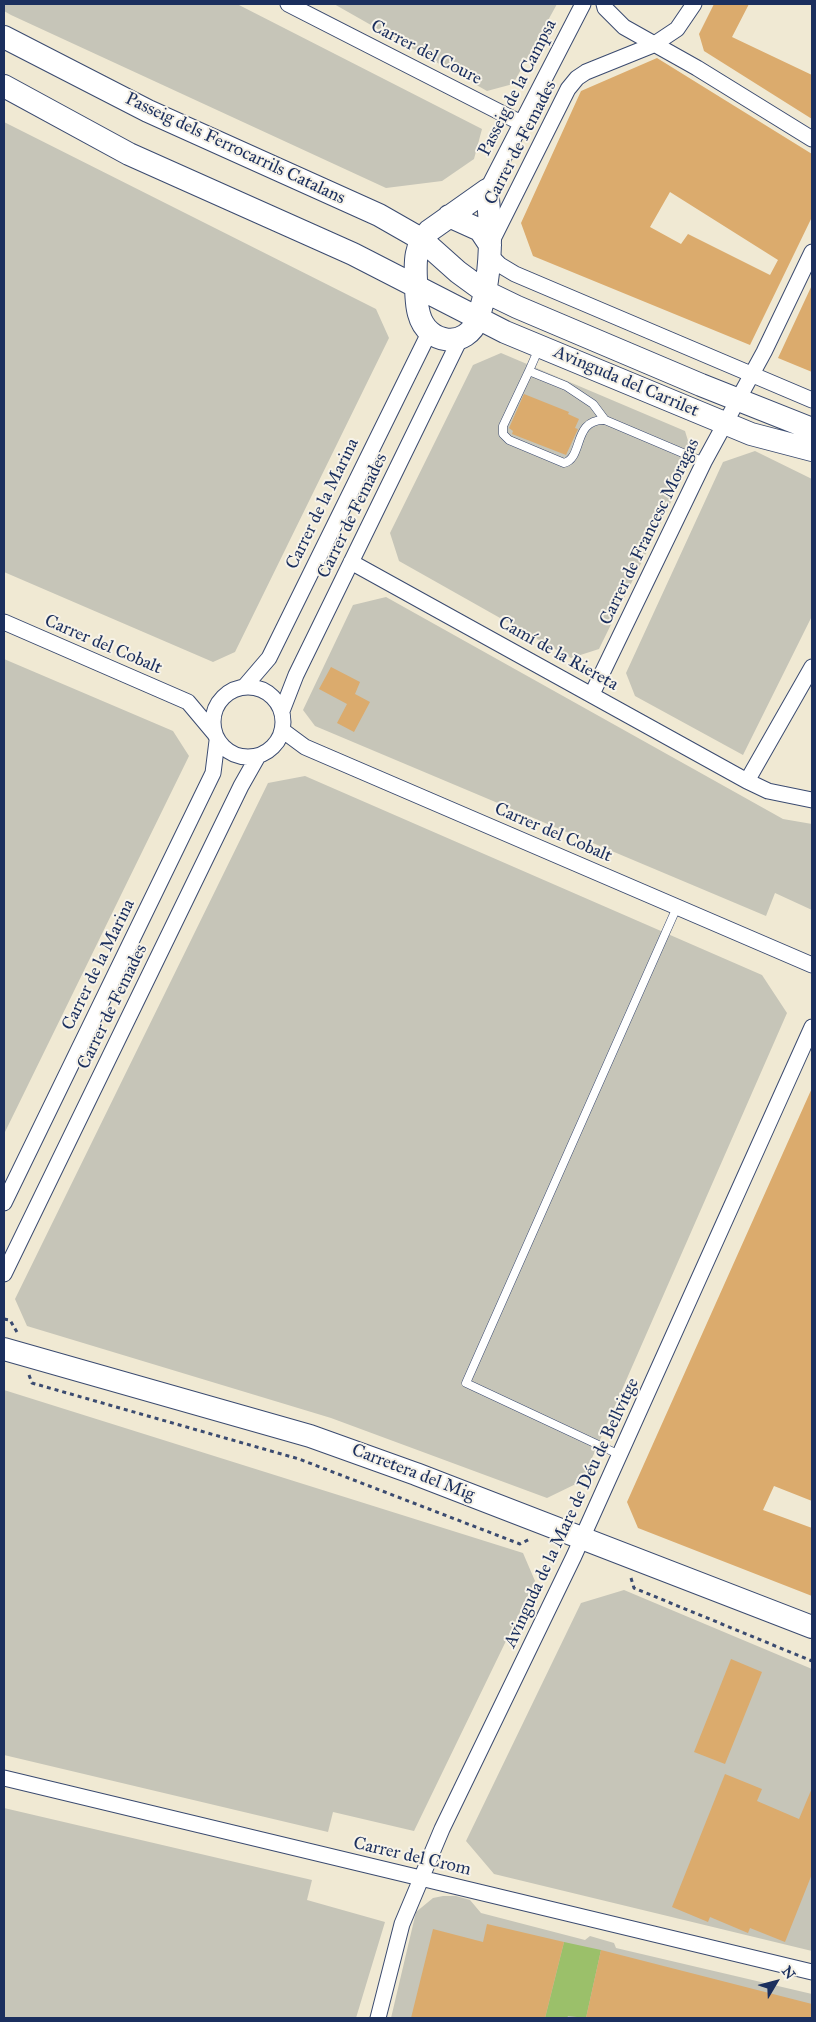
<!DOCTYPE html>
<html>
<head>
<meta charset="utf-8">
<style>
	body { margin:0 }
	#map { position:relative; width:816px; height:2022px; overflow:hidden; background:#f0e9d3; font-family:"IM FELL Great Primer",serif }
	canvas { display:block }
	.frame { position:absolute; inset:0; border:5px solid #1b2f5e; pointer-events:none }
	.north { position:absolute; left:751px; top:1957px; width:50px; height:50px; -webkit-text-stroke:4px #f7f3e8; paint-order:stroke; rotate:53deg; font-size:14px; font-weight:700; line-height:20px; text-align:center; color:#1b2f5e }
	.north::after { content:''; display:block; margin:auto; width:18px; height:22px; background:#1b2f5e; clip-path:polygon(50% 0,100% 100%,50% 72%,0 100%) }
</style>
</head>
<body>
<div id="map">
<canvas width="816" height="2022"></canvas>
<div class="frame"></div>
<div class="north">N</div>
</div>
<script>
const g = document.querySelector('canvas').getContext('2d');
g.lineJoin = 'round';
function fill(path, color) { g.fillStyle = color; g.fill(path, 'evenodd'); }
function trace(path, color, width, dash) { g.strokeStyle = color; g.lineWidth = width; g.lineCap = dash ? 'butt' : 'round'; g.setLineDash(dash || []); g.stroke(path); }
function write(font, color, halo, rows, align = 'center') {
  g.font = font + ' "IM FELL Great Primer",serif'; g.lineWidth = 4; g.setLineDash([]); g.textBaseline = 'middle'; g.strokeStyle = halo; g.fillStyle = color; for (const [text, x, y, turn = 0] of rows) {
    g.save(); g.translate(x, y); g.rotate((+turn || 0) * Math.PI / 180); g.textAlign = isNaN(turn) ? turn : align; if (halo) g.strokeText(text, 0, 0); g.fillText(text, 0, 0); g.restore();
  }
}
const industrial = new Path2D(`
	M4,4H237L482,129L474,159L442,181L386,188L11,15L4,11Z
	M334,4H557L513,84L487,91Z
	M4,122L376,309L389,338L235,652L213,662L4,572Z
	M501,353L685,431L693,457L599,649L571,658L399,561L390,533L473,365Z
	M755,451L812,479V616L743,755L635,696L626,673L723,462Z
	M386,597L783,819L812,824V910L775,893L766,916L315,726L303,710L353,605Z
	M4,659L173,731L189,756L4,1134Z
	M305,776L762,975L787,1013L582,1481L547,1498L331,1418L27,1326L15,1299L268,783Z
	M4,1390L523,1553L535,1581L414,1831L333,1812L328,1832L4,1755Z
	M624,1590L812,1669V1951L494,1874L466,1841L581,1603Z
	M4,1808L312,1880L307,1900L385,1922L356,2018H4Z
	M443,1896H456L470,1900L481,1913L585,1940L590,1936L614,1943L616,1948L812,1994V2018H391L416,1912L433,1898Z`);
const green = new Path2D(`
	M564,1942L601,1950L586,2018L568,2016L567,2018H545Z`);
const building = new Path2D(`
	M714,4H749L732,37L812,75V119L704,51L699,34Z
	M657,58L812,154V217L750,345L533,256L521,223L581,91ZM670,192L778,260L770,275L688,234L681,244L650,227Z
	M812,285V372L778,358Z
	M524,394L569,412L568,414L579,419L575,428L578,429L566,455L512,434L513,431L509,428Z
	M331,667L360,682L355,694L370,702L354,732L337,723L347,704L319,689Z
	M812,1088V1501L774,1486L763,1510L812,1528V1596L638,1528L627,1502Z
	M731,1659L762,1672L725,1764L694,1752Z
	M725,1774L762,1789L757,1801L799,1819L812,1788V1874L785,1942L750,1928L748,1933L710,1917L708,1922L672,1907Z
	M487,1924L564,1942L545,2018H411L433,1929L483,1942Z
	M601,1950L812,2004V2018H586Z`);
const path = new Path2D(`
	M4,1319L10,1320L18,1334
	M29,1375L32,1383L299,1459L520,1544L530,1539
	M631,1578L634,1588L812,1661`);
const lane = new Path2D(`
	M539,348L529,371L566,386L593,404L605,420L704,462
	M529,371L503,426V434L509,440L564,463C584,458 572,419 605,420
	M620,1455L466,1383L677,907`);
const street = new Path2D(`
	M288,4L521,123
	M604,4L605,8L624,27L697,68L812,139
	M487,190L583,4
	M492,241L568,89L577,78L586,72L653,45L677,29L694,4
	M489,254L500,265L515,274L812,400
	M351,562L747,781L768,791L812,800
	M4,622L188,702L214,733
	M245,686L269,658L429,333
	M213 722a35 35 0 1 1 70 0a35 35 0 1 1-70 0Z
	M592,694L704,462L764,352L812,252
	M282,711L296,675L460,339
	M282,730L305,747L812,965
	M747,781L812,667
	M4,1203L213,773L217,741
	M4,1274L241,786L258,756
	M4,1778L812,1972
	M378,2018L402,1924L442,1829L574,1556L812,1027`);
const secondary = new Path2D(`
	M4,37L148,111L379,215L421,239L458,272L484,291L517,307L701,385L812,429
	M4,86L129,154L353,254L505,332L751,434L812,450
	M487,190C492,232 492,277 478,318C467,350 427,345 419,314C416,304 416,291 416,280C415,261 415,245 429,231Z
	M449,216L480,230L490,245
	M4,1349L310,1436L416,1474L812,1627`);
const streetNames = [
	["Carrer del Coure",426,53,27],
	["Passeig de la Campsa",518,88,-63],
	["Carrer de Femades",521,143,-63],
	["Passeig dels Ferrocarrils Catalans",235,149,25],
	["Avinguda del Carrilet",626,382,23],
	["Carrer de la Marina",323,504,-64],
	["Carrer de Femades",353,516,-64],
	["Carrer de Francesc Moragas",650,532,-64],
	["Carrer del Cobalt",103,645,23],
	["Camí de la Riereta",558,654,29],
	["Carrer del Cobalt",553,833,23],
	["Carrer de la Marina",99,965,-64],
	["Carrer de Femades",113,1007,-64],
	["Carretera del Mig",413,1473,21],
	["Avinguda de la Mare de Déu de Bellvitge",572,1513,-65],
	["Carrer del Crom",412,1857,13]
];
fill(industrial, '#c6c5b8');
fill(green, '#9bc06a');
fill(building, '#dbab6d');
trace(lane, '#3b4b70', 9);
trace(street, '#3b4b70', 17);
trace(secondary, '#3b4b70', 24);
trace(path, '#3b4b70', 3, [4, 4]);
trace(lane, '#fff', 8);
trace(street, '#fff', 15);
trace(secondary, '#fff', 22);
write('18px', '#1b2f5e', '#f7f3e8', streetNames);
</script>
</body>
</html>
